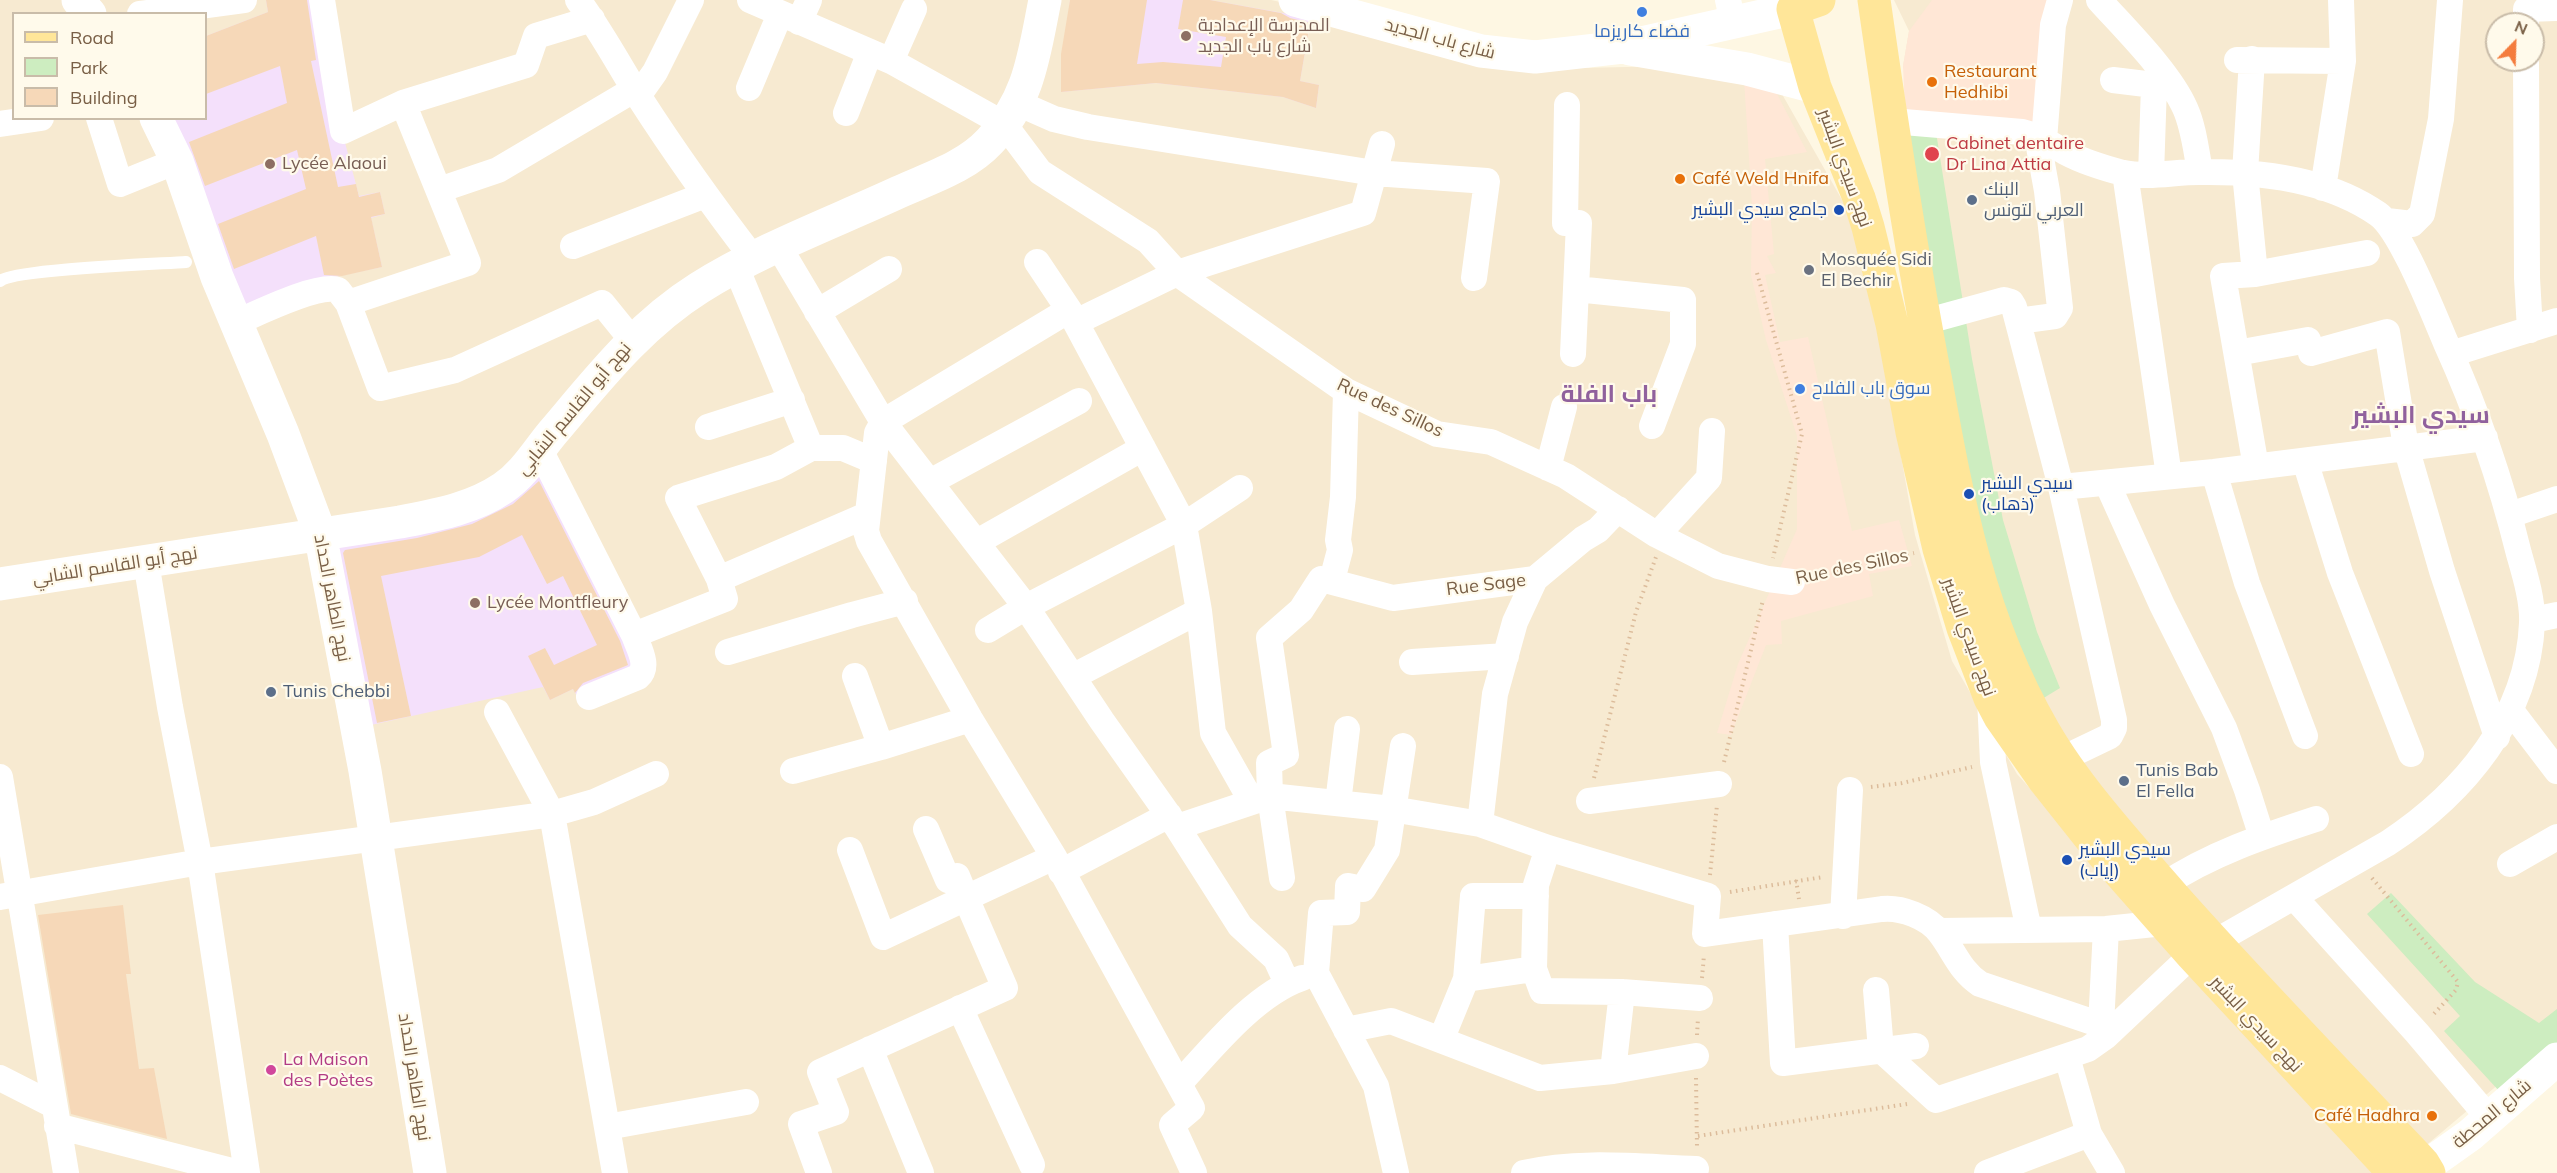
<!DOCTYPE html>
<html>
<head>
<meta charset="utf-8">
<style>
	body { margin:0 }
	#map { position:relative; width:2557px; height:1173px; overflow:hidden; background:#fef7e3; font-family:Mulish,sans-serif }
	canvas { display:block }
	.legend { position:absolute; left:12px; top:12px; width:195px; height:108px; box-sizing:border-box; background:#fffaeb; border:2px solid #c9bca9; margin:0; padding:8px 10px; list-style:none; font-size:18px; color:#795f46 }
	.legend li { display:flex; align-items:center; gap:12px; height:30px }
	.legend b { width:30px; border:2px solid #c9bca9 }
	.north { position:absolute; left:2485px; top:12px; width:60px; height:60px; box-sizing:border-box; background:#fffaeb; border:2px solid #c9bca9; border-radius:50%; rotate:23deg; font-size:16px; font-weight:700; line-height:24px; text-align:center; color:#795f46 }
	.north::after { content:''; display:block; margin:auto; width:21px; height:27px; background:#f47c3d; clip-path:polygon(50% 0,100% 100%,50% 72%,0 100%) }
</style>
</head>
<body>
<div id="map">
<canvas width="2557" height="1173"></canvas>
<ul class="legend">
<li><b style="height:8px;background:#ffe699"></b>Road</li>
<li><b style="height:16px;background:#cdedc0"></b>Park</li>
<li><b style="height:16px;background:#f6d8b8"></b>Building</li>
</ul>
<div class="north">N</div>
</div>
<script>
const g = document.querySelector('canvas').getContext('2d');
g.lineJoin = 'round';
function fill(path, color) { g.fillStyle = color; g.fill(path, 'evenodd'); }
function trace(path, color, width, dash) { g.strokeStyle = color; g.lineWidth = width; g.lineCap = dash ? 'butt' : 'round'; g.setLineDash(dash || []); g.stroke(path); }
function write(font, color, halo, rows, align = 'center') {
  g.font = font + ' Mulish,Cairo,sans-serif'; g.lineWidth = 4.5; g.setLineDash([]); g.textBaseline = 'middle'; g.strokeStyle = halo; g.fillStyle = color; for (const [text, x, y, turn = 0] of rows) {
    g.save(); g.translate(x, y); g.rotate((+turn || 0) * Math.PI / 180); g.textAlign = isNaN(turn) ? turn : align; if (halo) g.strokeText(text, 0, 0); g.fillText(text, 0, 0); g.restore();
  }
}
const residential = new Path2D(`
	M0,0H1271L1309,8L1532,69L1674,66L1778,87L1854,221L1874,303L1915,535L1952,661L2017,774L2377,1173H0ZM14,14H206V118H14Z
	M1894,0H2557V1035L2423,1148L2170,879L2062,738L2015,645L1903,66L1909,31ZM2497,24H2533V60H2497Z`);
const commercial = new Path2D(`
	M1932,0H2047L2046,125L1905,112L1903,66L1909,31Z
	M1744,79L1775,90L1807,152L1765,159L1774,254L1767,256L1776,273L1765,275L1780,342L1808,337L1852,531L1899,520L1912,566L1869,574L1873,596L1781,621L1782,644L1766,645L1731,735L1717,733L1738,664L1797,529V436L1766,340L1751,275L1752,206Z`);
const education = new Path2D(`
	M266,0H319L342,131L359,196L380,192L385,214L371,218L382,267L325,279L246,315L172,119L206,118V36L268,12Z
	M1070,0H1210L1311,18L1300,81L1319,85L1316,108L1283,97L1156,83L1061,92Z
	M545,473L639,666L577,696L573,689L550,700L543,687L362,727L331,540Z`);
const green = new Path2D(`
	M1936,132L1972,359L2003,520L2037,632L2060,688L2042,699L2015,645L1979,528L1944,360L1909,135Z
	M2391,893L2475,982L2539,1023L2557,1009V1045L2500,1092L2444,1031L2460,1016L2367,914Z`);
const building = new Path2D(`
	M266,0H307L316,60L311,61L338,187L356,184L359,197L380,192L385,214L371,217L382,267L342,276L324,275L316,236L234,269L218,224L306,189L297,150L205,186L189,142L287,103L280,66L206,94V36L268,12Z
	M1070,0H1147L1137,64L1163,62L1221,67L1226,37L1178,29L1183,0H1210L1281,13L1290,18L1310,23L1300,81L1319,85L1316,108L1283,97L1156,83L1061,92V54Z
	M539,481L620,641L628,665L583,683L575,693L573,689L550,700L528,656L545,648L554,665L597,645L563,576L547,584L522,535L479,557L381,576L411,716L377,723L343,553L345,550L417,538L472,524L513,504Z
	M123,905L131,974H126L139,1069L154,1068L167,1139L71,1114L38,915Z`);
const path = new Path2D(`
	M1757,273L1802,434L1773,558
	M1814,577L1914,553
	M1724,762L1763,600
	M1594,778L1636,612L1656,557
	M1871,787L1902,783L1972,767
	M1710,875L1717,805
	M2372,878L2458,982L2456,990L2431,1017
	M1796,880L1799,899
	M1730,892L1823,877
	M1702,978L1704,955
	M1697,1035L1698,1018
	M1696,1078L1697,1148
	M1698,1136L1907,1104`);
const lane = new Path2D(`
	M0,281C15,269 157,264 186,262`);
const street = new Path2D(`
	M322,0L343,131L403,103L468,263L348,303
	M578,0C601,31 619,65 639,97C675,153 713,206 753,258
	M750,0L891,61L1004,124L1040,172L1148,241L1177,273L1346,391L1437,434L1491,442L1566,476L1657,535L1718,566L1768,579L1792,582
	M1728,0L1733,23
	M2099,0C2126,30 2169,72 2185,108C2194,128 2196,151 2200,171
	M140,14L244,0
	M799,22L809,0
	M2526,24V9L2556,8L2555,0
	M2252,59L2245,173L2255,274
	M2237,60L2343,61
	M2526,60L2527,278L2530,330
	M891,61L914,9
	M2113,80L2154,85L2151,175
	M749,88L780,14
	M638,96L655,72L691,0
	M403,103L526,65L536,36L592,19
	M1567,105L1565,223H1579L1573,354
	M1029,108L1054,119L1088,127L1374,173L1487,181L1474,278
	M846,113L870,52
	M99,118L120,184L177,161
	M0,124L41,118
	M2044,140L2053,25L2060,0
	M2125,173L2169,476
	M2323,188L2343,61L2341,0
	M439,190L498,170L635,89
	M2387,221L2412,224L2422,214L2441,119L2450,0
	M573,246L705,195
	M779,247L883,422L1026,607L1102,721L1177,827L1240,926L1276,959L1287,983
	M1037,262L1069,310L1184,525L1199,611L1213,733L1252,802
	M1576,289L1683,300V344L1652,426
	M1069,310L883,422L877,433L866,531L869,541L970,719L1054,857L1192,1108L1172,1125L1194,1173
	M817,312L889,269
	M2018,321L2055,316L2060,308L2047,191L2037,136
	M1076,322L1177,273L1363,213L1382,144
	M1924,322L2004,300L2011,302L2014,307L2061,487L2114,720V728L2110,736L2062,759
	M235,323C256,314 318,283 338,290L348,303L380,388L455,370L602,303L632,340
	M2237,353L2308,340L2311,353L2387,332L2406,447L2442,571L2497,737
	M2451,354L2557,321
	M708,427L792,400
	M539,448L634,635C639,649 650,666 638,677L589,697
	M811,448H843L874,461
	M2305,461L2340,573L2411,754
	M2256,467L2223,276L2255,274L2367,253
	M1548,468L1564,407
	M2214,472L2247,583L2305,736
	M930,482L1079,401
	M2107,483L2162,605L2224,728L2247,790L2262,837
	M2061,487L2214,472L2485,438
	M2510,515L2557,499
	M1657,535L1709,478L1712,431
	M977,542L1143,448
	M146,562L170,707L200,862L247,1173
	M719,579L867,515
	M1332,580L1340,550L1338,540L1343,497L1346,391
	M2533,620L2557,615
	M988,630L1026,607L1184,525L1240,488
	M634,635L725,599L719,579L678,498L776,467L811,448L736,267
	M728,652L852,615L905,601
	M1412,662L1506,656
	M855,676L881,747
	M1074,676L1199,611
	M1990,698L1993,762L2029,930
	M497,712L552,814L615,1173
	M2512,712L2557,771
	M793,771L881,747L970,719
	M0,777L66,1173
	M1589,801L1719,784
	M1338,803L1347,729
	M1480,824L1495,694L1515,622L1535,579
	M1177,827L1270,796L1392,809L1480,824L1548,848L1708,896L1705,934L1882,909C1901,907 1928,917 1940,933C1954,951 1960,971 1980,984L2113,1029
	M850,850L883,937L966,898L957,876L948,880L926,829
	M2510,864L2557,837
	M1061,872L1169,815
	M1282,878L1270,796L1269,763L1286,755L1269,638L1301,610L1321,579L1393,598L1535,579L1583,539L1598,530L1618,509
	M2164,885C2210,854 2264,836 2316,819
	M0,897L200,862L552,814L594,802L656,774
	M2294,897L2417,1033L2489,1118
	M1843,916L1850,790
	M1775,924L1783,1063L1916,1046
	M1939,931L2106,929L2164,923
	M1534,969L1542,991L1622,992L1700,998
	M1466,979L1473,896H1536
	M1876,990L1881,1050L1936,1100L2088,1049L2105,1037L2192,955L2388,843C2464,793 2528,717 2532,623C2533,601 2525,575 2519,554C2501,481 2477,411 2446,343C2433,313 2401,230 2378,214C2328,179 2259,171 2199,172C2174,172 2148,178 2123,173C2104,168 2084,162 2067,153C2052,145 2039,136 2022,132L1892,121
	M960,1008L1032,1165
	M2101,1025L2106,929
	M1346,1030L1391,1021L1540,1078L1613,1071L1696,1056
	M1441,1040L1466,979L1534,969L1536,885L1548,848
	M870,1049L921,1173
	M2067,1057L2089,1134L2112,1173
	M1613,1071L1622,992
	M0,1078L53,1105
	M1179,1084C1212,1048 1255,994 1302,978
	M57,1126L240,1173
	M607,1127L746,1102
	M819,1173L801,1124L836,1112L820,1072L1005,988L966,898L1054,857
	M1396,1173L1376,1086L1316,973L1321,913L1347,912L1348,886L1363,889L1387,850L1403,746
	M1524,1173C1580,1160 1639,1167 1696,1169
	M1987,1173L2089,1134`);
const secondary = new Path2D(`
	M78,0L90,14
	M1295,0L1481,51L1535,57L1623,47L1793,9
	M1630,49L1747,69L1815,87
	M156,118L177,161L217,277L283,434L320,533L365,771L430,1173
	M0,584L400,522C436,515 472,509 503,488C525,473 537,451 554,431C598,379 640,325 699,288C759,250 834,222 899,192C930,178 966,167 990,141C1030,99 1034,54 1045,0
	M2425,1167L2470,1135L2557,1059`);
const primary = new Path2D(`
	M1819,0L1793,9L1815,87L1859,198L1868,227L1892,324L1912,432L1939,549L1963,628L1990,698L2000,717L2044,780L2102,853L2192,955L2394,1173
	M1874,0C1892,126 1911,251 1935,376C1958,502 1979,619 2044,731C2078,790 2132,848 2176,899C2256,989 2340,1075 2423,1163L2429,1173`);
const markers = [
	[1642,12,6,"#3f7fe0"],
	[1186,36,6,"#8d6e63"],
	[1932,82,6,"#e8710a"],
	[1932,154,8,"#e0444e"],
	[270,164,6,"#8d6e63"],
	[1680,179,6,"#e8710a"],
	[1972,200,6,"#5c6f8a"],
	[1839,210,6,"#1a4fb4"],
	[1809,270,6,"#6b7280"],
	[1800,389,6,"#3f7fe0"],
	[1969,494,6,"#1a4fb4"],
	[475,603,6,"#8d6e63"],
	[271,692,6,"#5c6f8a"],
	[2124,781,6,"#5c6f8a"],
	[2067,860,6,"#1a4fb4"],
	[271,1070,6,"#d1479c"],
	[2432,1116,6,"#e8710a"]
];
const educationNames = [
	["المدرسة الإعدادية",1198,26],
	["شارع باب الجديد",1198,47],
	["Lycée Alaoui",282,164],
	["Lycée Montfleury",487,603]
];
const shopNames = [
	["فضاء كاريزما",1642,32],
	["سوق باب الفلاح",1812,389,"left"]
];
const streetNames = [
	["شارع باب الجديد",1440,39,15],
	["نهج سيدي البشير",1845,168,70],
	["Rue des Sillos",1390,408,25],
	["نهج أبو القاسم الشابي",574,409,-50],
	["نهج أبو القاسم الشابي",115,566,-9],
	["Rue des Sillos",1852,567,-12],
	["Rue Sage",1486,585,-7],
	["نهج الطاهر الحداد",332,598,79],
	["نهج سيدي البشير",1969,637,70],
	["نهج سيدي البشير",2256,1024,47],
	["نهج الطاهر الحداد",414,1077,81],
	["شارع المحطة",2492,1114,-40]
];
const foodNames = [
	["Restaurant",1944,72],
	["Hedhibi",1944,93],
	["Café Weld Hnifa",1692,179],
	["Café Hadhra",2420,1116,"right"]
];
const healthNames = [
	["Cabinet dentaire",1946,144],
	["Dr Lina Attia",1946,165]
];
const serviceNames = [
	["البنك",1984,190],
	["العربي لتونس",1984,211],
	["Tunis Chebbi",283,692],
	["Tunis Bab",2136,771],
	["El Fella",2136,792]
];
const transitNames = [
	["جامع سيدي البشير",1827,210,"right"],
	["سيدي البشير",1981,484],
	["(ذهاب)",1981,505],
	["سيدي البشير",2079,850],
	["(إياب)",2079,871]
];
const worshipNames = [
	["Mosquée Sidi",1821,260],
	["El Bechir",1821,281]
];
const hotelNames = [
	["La Maison",283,1060],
	["des Poètes",283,1081]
];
const districtNames = [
	["باب الفلة",1609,395],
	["سيدي البشير",2421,416]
];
fill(residential, '#f7ead1');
fill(commercial, '#ffe7d6');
fill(education, '#f4e0fb');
fill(green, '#cdedc0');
fill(building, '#f6d8b8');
trace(path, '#dcbc9b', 4, [1.5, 4.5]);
trace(lane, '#fff', 12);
trace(street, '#fff', 26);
trace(secondary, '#fff', 33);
trace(primary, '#ffe699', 33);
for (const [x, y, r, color] of markers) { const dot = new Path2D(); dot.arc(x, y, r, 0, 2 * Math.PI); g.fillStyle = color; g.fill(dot); trace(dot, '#fffaeb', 2); }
write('18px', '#785e54', '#fffaeb', educationNames, 'left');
write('18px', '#366cbe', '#fffaeb', shopNames);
write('18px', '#795f46', '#fffaeb', streetNames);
write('18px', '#c56008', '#fffaeb', foodNames, 'left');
write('18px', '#be3a42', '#fffaeb', healthNames, 'left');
write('18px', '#4e5e75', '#fffaeb', serviceNames, 'left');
write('18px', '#164399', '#fffaeb', transitNames, 'left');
write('18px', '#5b616d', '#fffaeb', worshipNames, 'left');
write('18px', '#b23c85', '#fffaeb', hotelNames, 'left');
write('bold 24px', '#90619d', '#fffaeb', districtNames);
</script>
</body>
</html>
